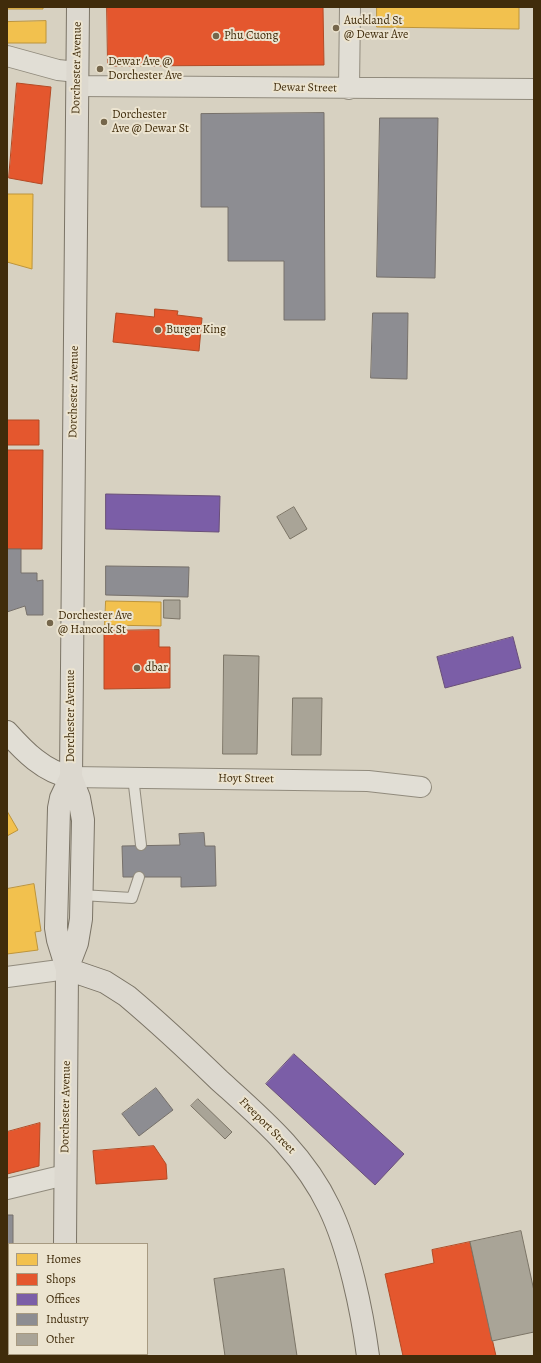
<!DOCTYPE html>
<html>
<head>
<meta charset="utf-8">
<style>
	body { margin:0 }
	#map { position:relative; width:541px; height:1363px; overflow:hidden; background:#d7d1c1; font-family:Alegreya,serif }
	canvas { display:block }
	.frame { position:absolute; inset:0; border:8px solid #402c0b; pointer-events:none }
	.legend { position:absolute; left:8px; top:1243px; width:140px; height:112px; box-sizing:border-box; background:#ece4d0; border:1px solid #a79a81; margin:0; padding:5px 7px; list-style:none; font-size:12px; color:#402c0b }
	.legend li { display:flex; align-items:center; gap:8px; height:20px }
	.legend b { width:20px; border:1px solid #a79a81 }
</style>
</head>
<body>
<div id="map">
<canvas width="541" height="1363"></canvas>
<div class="frame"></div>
<ul class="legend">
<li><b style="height:11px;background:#f2c14e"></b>Homes</li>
<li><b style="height:11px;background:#e4572e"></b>Shops</li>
<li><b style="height:11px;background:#7b5ea7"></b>Offices</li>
<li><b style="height:11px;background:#8d8d92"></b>Industry</li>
<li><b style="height:11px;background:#a9a497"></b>Other</li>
</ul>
</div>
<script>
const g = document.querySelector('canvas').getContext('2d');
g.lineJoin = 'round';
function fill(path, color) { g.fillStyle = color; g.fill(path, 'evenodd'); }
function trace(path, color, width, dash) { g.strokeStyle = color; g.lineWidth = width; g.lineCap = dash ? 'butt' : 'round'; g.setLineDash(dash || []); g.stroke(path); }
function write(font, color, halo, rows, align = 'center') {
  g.font = font + ' Alegreya,serif'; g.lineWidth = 4; g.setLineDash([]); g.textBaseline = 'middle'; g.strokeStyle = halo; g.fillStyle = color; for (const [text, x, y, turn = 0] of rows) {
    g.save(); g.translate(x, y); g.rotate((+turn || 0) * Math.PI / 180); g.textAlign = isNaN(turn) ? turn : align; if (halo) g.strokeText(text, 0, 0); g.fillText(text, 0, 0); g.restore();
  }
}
const homes = new Path2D(`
	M7,7H43V9H7Z
	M377,7H519V29L377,27Z
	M46,21V43H7V22Z
	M7,194H33L32,269L7,262Z
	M106,601L161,602V626L105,625Z
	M7,811L18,830L7,836Z
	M34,884L41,931L35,932L38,950L7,954V889Z`);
const shops = new Path2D(`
	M107,7H323L324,65L108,66Z
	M17,83L51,87L42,184L9,178Z
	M155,309L178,311L177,315L202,318L199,351L113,342L116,313L154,317Z
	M7,420H39V445H7Z
	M7,450H43L42,549H7Z
	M159,630V647H170V688L104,689V631Z
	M40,1123L39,1166L7,1174V1132Z
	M154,1146L166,1164L167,1179L96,1184L93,1151Z
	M470,1242L496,1356H403L385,1274L434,1263L432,1250Z`);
const offices = new Path2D(`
	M106,494L220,496L219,532L106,529Z
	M513,637L521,668L445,688L437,657Z
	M294,1054L404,1154L375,1185L266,1084Z`);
const industry = new Path2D(`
	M324,113L325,320H284V261H228V207H201V114Z
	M380,118H438L435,278L377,277Z
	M373,313H408L407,379L371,378Z
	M7,549H21V573H37V581L43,580V615H27L25,606L7,612Z
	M106,566L189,567L188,597L106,595Z
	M204,833L205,846H215L216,886L181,887V877H123L122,846L180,845L179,834Z
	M156,1088L173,1110L139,1136L122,1114Z
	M7,1215H13V1244H9V1278H7Z`);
const building = new Path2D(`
	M294,507L307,529L290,539L277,517Z
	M164,600H180V619L164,618Z
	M224,655L259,656L257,754H223Z
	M293,698H322L321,755H292Z
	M198,1099L232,1132L225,1139L191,1106Z
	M521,1231L534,1291V1332L492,1341L470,1242Z
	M284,1269L297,1356H225L214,1279Z`);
const lane = new Path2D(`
	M133,777L141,845
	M81,895L132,898L139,877`);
const street = new Path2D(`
	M7,56L58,70L77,72
	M77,86L534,89
	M349,89L350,7
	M71,777L368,781L421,787
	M7,977L67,969
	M7,1189L65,1175
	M7,1305L9,1304`);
const secondary = new Path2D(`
	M7,732C24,751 44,772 71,777`);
const primary = new Path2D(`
	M67,969L77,943L81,919L83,820L79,798L71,777L78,7
	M67,969L105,982L127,996C159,1023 189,1051 219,1080C261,1118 304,1154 329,1207C349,1248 362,1311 368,1356
	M65,1244L67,969L58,940L56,928L59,808L61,798L71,777
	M64,1356V1354`);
const markers = [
	[336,28,4,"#75664b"],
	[216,36,4,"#75664b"],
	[100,69,4,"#75664b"],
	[104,122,4,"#75664b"],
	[158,330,4,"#75664b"],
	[50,623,4,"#75664b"],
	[137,668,4,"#75664b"]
];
const poiNames = [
	["Auckland St",344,21],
	["@ Dewar Ave",344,35],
	["Phu Cuong",224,36],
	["Dewar Ave @",108,62],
	["Dorchester Ave",108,76],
	["Dorchester",112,115],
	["Ave @ Dewar St",112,129],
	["Burger King",166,330],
	["Dorchester Ave",58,616],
	["@ Hancock St",58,630],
	["dbar",145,668]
];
const streetNames = [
	["Dorchester Avenue",77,68,-89],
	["Dewar Street",305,88,1],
	["Dorchester Avenue",74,392,-89],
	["Dorchester Avenue",71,716,-90],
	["Hoyt Street",246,779,1],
	["Dorchester Avenue",66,1107,-89],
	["Freeport Street",267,1126,45]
];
fill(homes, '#f2c14e');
trace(homes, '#bd943a', 1);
fill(shops, '#e4572e');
trace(shops, '#b34a24', 1);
fill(offices, '#7b5ea7');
trace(offices, '#694f78', 1);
fill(industry, '#8d8d92');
trace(industry, '#76706a', 1);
fill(building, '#a9a497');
trace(building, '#7b7466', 1);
trace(lane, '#918b7d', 12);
trace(street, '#918b7d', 22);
trace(secondary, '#7b7466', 24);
trace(primary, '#7b7466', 24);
trace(lane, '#e1ded5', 10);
trace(street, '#e1ded5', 20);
trace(secondary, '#e1ded5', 22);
trace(primary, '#dcd8cf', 22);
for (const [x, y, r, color] of markers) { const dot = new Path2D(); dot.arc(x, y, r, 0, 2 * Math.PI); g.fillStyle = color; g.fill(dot); trace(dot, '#ece4d0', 1.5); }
write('12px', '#402c0b', '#ece4d0', poiNames, 'left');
write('12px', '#402c0b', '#ece4d0', streetNames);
</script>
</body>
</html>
